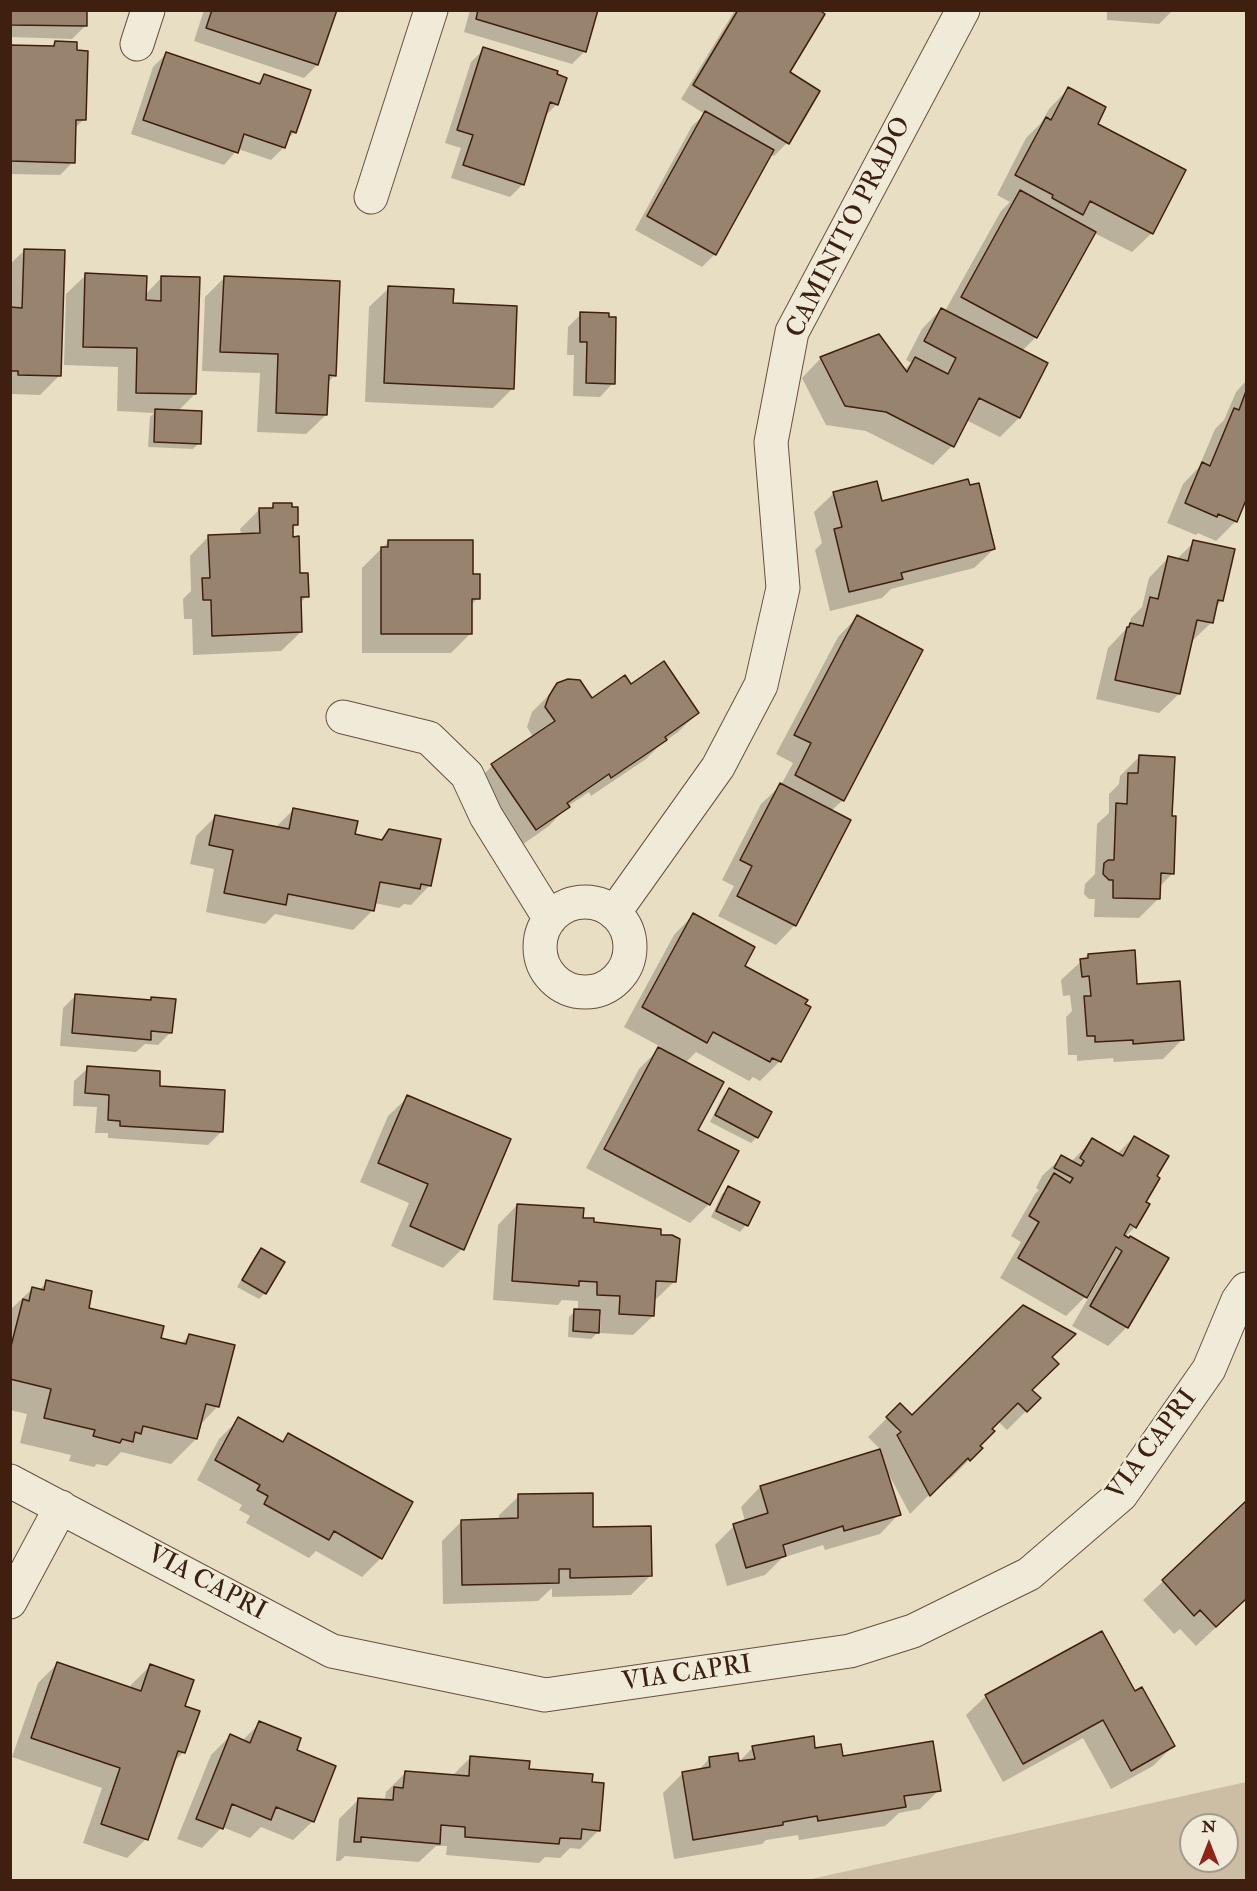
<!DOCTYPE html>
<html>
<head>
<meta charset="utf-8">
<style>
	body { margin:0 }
	#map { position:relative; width:1257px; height:1891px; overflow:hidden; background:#e8dec4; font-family:"IM FELL Double Pica",serif }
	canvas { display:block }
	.frame { position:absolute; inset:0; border:12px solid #3f2010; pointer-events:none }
	.north { position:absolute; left:1179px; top:1813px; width:60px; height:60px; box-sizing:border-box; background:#f0ead9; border:2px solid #a99989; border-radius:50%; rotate:0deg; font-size:16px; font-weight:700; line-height:24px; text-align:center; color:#3f2010 }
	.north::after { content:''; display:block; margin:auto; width:21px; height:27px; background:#8f2418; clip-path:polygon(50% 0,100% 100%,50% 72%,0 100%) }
</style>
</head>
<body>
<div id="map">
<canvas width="1257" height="1891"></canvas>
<div class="frame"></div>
<div class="north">N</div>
</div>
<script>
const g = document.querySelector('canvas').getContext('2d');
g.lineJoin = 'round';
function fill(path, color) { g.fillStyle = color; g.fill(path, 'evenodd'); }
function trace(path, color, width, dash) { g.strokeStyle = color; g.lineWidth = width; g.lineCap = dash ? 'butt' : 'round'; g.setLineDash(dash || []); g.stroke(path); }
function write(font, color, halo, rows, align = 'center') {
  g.font = font + ' "IM FELL Double Pica",serif'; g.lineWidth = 5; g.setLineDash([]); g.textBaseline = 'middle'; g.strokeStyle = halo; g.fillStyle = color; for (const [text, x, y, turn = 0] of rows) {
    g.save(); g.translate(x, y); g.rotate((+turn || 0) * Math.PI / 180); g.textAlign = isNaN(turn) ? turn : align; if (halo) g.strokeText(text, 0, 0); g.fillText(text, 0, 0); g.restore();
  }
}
const green = new Path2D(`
	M1246,1782V1880H807ZM1191,1825H1227V1861H1191Z`);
const shadow = new Path2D(`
	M10,10L85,26L72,39L10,37Z
	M204,10H335L317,65L304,78L194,41Z
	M470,10H596L585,51L572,64L464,32Z
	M735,10H816L788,73L787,143L774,156L770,154L715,254L702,267L635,230L692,126L705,114L681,99Z
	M1107,10H1173L1159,24L1107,20Z
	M55,43L84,119L74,129L73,162L60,175L10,174V46L51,47Z
	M484,49L557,104L544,117L523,184L510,197L451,178L461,148L445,143L471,62Z
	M166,54L256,84L265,76L295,132L286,140L284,147L271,160L238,149L224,165L131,134L153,67Z
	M1068,89L1152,233L1132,252L1094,233L1036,337L1022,351L1019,418L1000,437L966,420L952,446L933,465L866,431L826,425L802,378L821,358L904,370L911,363L906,360L922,329L941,309L945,311L1001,211L1010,202L997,195L1026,138L1041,123L1049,109Z
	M25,250L59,376L40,395L10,394V264Z
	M86,275L145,295L162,277L195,394L177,412L199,443L193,449L148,447L150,417L154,413L117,411L118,367L64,365L66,294Z
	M225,277L335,375L327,383L326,415L306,434L257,432L260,373L202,371L205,297Z
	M389,288L452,305L512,389L493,408L365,402L369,307Z
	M581,314L613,383L600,397L573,396L574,355H567L568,327Z
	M1246,381V498L1236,521L1216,541L1198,533L1196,535L1167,523L1183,484L1199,467L1215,429L1224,420L1236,392Z
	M834,493L880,502L994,549L974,568L891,589L882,598L830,611L815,550L822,543L814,512Z
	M274,505L297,524L291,529L299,574L307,596L300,603L301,632L281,651L193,655L192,619H184L183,599L191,591L190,556L209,536L241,535L240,529L260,509H269Z
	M388,542L472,575L478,598L470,606V634L451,653H362V568Z
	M1194,542L1222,600L1215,608L1212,622L1191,642L1179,694L1159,713L1096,699L1108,648L1129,626L1131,618L1142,607L1149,578L1168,558L1176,560Z
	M857,617L843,800L831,811L795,925L776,945L718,916L734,886L722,880L761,804L781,785L793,763L776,754L838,637Z
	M562,682L591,700L630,686L698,713L678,732L661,744L646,759L591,796L589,792L568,806L549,826L516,849L473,785L492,766L533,737L527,727L532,712Z
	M1139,757L1171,817L1173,873L1159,887V898L1139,918L1094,917L1095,899H1089L1084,894L1085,884L1095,874L1097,824L1109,813V794L1119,784L1120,776Z
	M293,810L354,836L379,841L389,831L430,885L411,905L404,904L399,908L374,903L373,910L353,930L275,914L265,924L206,912L214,869L190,864L196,836L215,817L275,828Z
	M693,915L743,966L809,1008L780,1061L760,1081L753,1077L749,1081L696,1052L685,1063L709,1204L690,1223L586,1168L639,1069L661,1047L624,1027L674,935Z
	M1088,955L1136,986L1182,1040L1163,1059L1114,1062L1113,1058L1077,1061V1055H1068L1066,1017L1072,1011L1070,995L1063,996L1061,980Z
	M76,995L149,1002L152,998L171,1032L158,1045L145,1044L136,1052L60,1046L63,1008Z
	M88,1068L158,1087L221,1132L208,1145L108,1138V1133H95L97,1107L73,1106L74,1081Z
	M729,1090L757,1137L751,1143L710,1122L723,1096Z
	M408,1097L462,1249L443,1268L391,1246L409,1203L360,1182L388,1116Z
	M1134,1137L1155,1177L1135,1227L1125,1237L1127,1327L1108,1346L1072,1326L1104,1271L1101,1269L1085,1297L1066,1316L1000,1278L1021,1242L1011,1236L1035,1194L1039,1190L1036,1188L1042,1176L1062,1157L1071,1162L1092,1140L1117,1154Z
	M729,1188L758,1202L746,1225L740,1232L711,1217L722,1194Z
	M517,1205L581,1219L592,1224L660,1236L675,1281L654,1301L653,1316L633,1335L600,1333L601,1315H598L597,1333L591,1339L568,1337L569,1317L575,1311H578V1301L562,1300L558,1305L493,1300L498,1225Z
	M261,1250L265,1293L259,1299L237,1287L255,1256Z
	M47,1282L87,1309L159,1339L181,1344L190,1335L218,1406L200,1425L196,1439L171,1464L121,1452L107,1466L97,1464L94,1467L69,1461L71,1455L20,1443L27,1414L10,1410V1310L33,1288L39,1290Z
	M1050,1357L1030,1390L1039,1398L1007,1430L998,1421L978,1446L981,1448L950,1479L948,1476L910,1514L887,1471L886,1472L899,1514L880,1534L825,1550L823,1545L782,1558L765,1575L727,1586L715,1545L734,1526L745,1521L741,1507L760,1487L881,1450L868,1437L900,1405L912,1417ZM898,1427L905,1438L896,1429Z
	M239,1419L281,1443L288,1435L381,1558L362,1577L316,1551L309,1558L246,1523L250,1516L239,1510L242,1505L197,1480L219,1439Z
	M519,1496L592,1529L651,1575L631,1595L552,1597V1588L538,1601L443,1604L442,1541L462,1521L499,1520V1515Z
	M1246,1504V1599L1196,1646L1180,1629L1174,1634L1143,1600Z
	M57,1664L130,1689L131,1685L150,1666L183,1707L184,1752L172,1763L146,1839L127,1858L83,1843L102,1788L12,1757L38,1683Z
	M1135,1693L1173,1746L1153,1766L1111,1789L1083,1738L1003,1782L966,1715L986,1696Z
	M260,1723L295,1751L313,1821L293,1840L261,1827L250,1838L222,1827L202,1848L177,1839L211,1755L230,1736L242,1741Z
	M753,1747L842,1757L939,1790L920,1809L899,1813L885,1826L799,1840L798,1835L766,1840L762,1844L674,1859L663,1793L683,1773L698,1771L709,1759L738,1763Z
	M470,1758L591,1783L599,1830L580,1849L570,1848L560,1858L545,1857L539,1863L446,1855L447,1846H436L419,1862L345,1856L340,1861H336L339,1819L359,1799L382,1801L385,1798L386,1792L405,1773L452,1776Z`);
const building = new Path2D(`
	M10,10H87V26L10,25Z
	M212,10H337L318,65L206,28Z
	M478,10H598L586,52L476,19Z
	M738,10H819L825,14L790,72L820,91L789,144L693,85Z
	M55,41L77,42V50L88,51L86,120H76L75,163L10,161V45L54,46Z
	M483,47L558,71L557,74L567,78L558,105L550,102L524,185L463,165L473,135L457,130Z
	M166,52L260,84L264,74L311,90L296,133L291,131L285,148L244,134L238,153L143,120Z
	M1068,87L1106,107L1098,124L1186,170L1153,234L1090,201L1083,215L1052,198L1053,195L1015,175L1046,117L1051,120Z
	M705,111L774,150L716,255L647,216Z
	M1020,190L1096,232L1037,338L961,297Z
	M24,249L65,250L61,376L18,375V371H10V307L22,308Z
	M85,273L147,276L146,300L161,301V276L200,277L196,394L136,393L137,348L83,347Z
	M224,276L340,281L336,376L329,375L327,415L276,413L278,354L220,352Z
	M388,286L454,289L453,303L517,306L514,389L384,383Z
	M941,308L1048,363L1020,418L979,398L954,447L886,412L845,406L820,357L879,334L907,372L915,357L948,374L956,358L924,341Z
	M580,312L609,313V317H616L615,384L586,383L587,342H580Z
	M1246,391V500L1237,522L1218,514L1217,517L1185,503L1202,462L1210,466L1234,408L1239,410Z
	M155,409L202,411L201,444L154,442Z
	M968,479L970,485L979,483L995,549L901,573L903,579L849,592L834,529L842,527L833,492L877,481L882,501Z
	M273,503H292V507H298V525H293V537L299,536L300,573H308L309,597H301L302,632L212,636L211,600H203L202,578H210L208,535L260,533L259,508H273Z
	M388,540H473V574H480V599H472V634H381V547H388Z
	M1193,540L1235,549L1223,601L1218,600L1213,623L1197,620L1180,694L1115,680L1127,627H1129L1130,623L1143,626L1150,597L1158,599L1168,556L1188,561Z
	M857,615L923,650L844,801L795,775L811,743L794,735Z
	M664,661L699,713L665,737L667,740L611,778L609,774L567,803L570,807L536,830L491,764L555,721L545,707L549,696L557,683L568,679L580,680L592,698L625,675L631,684Z
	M1139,755L1175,757L1172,816H1176L1174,874L1161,873L1160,899L1113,898V880H1109L1103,874L1104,863L1108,860H1114L1116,803L1127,804L1128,773H1138Z
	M780,783L851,820L796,926L737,896L752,866L740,860Z
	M293,808L358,821L355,834L382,840L389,829L441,839L431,886L421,884L420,889L380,882L374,911L288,894L286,905L224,893L233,850L209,845L215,815L289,829Z
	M693,913L755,947L745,966L808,1000L805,1004L811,1007L781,1062L772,1058L770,1062L713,1032L707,1043L642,1007Z
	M1135,950L1137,984L1180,981L1184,1040L1133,1044V1040L1095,1042V1036H1087L1084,996H1091L1089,976L1082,977L1080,959L1088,958V954Z
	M75,994L151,1000V997L176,999L172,1033L151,1031V1040L72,1033Z
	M658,1047L724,1082L698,1130L739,1151L710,1205L604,1149Z
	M87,1066L160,1071V1086L225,1090L223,1132L120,1126V1121L108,1120L109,1095L85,1093Z
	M729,1088L772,1112L758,1138L715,1115Z
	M407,1095L511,1139L464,1250L410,1226L428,1184L378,1163Z
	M1134,1136L1169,1156L1157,1176L1160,1178L1146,1202L1150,1204L1136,1228L1130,1224L1124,1235L1129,1238L1130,1236L1169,1258L1128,1328L1090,1306L1122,1251L1116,1247L1087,1298L1018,1258L1039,1222L1029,1216L1054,1173L1070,1183L1073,1178L1054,1168L1061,1155L1081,1166L1084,1161L1080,1158L1092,1138L1123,1156Z
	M728,1186L760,1202L748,1226L716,1211Z
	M517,1204L584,1208L583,1218H594V1222L661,1229V1235H672L680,1239L676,1282L656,1281L654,1316L619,1314L620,1296L597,1295V1282L579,1281V1286L512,1281Z
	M261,1248L285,1262L266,1294L242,1280Z
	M46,1280L92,1291L89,1308L164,1326L161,1338L186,1344L189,1334L235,1345L219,1407L206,1404L197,1439L143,1426L141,1434L135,1432L133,1442L122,1439L120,1443L93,1436L95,1430L44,1418L51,1389L10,1379V1350L23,1299L29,1301L32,1287L44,1290Z
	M1023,1305L1076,1334L1052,1357L1059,1364L1032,1390L1041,1398L1027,1412L1018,1403L992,1429L995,1431L980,1446L983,1448L970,1461L968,1458L930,1496L897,1435L901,1432L886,1417L900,1403L912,1415Z
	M574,1309L600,1310L599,1333L573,1331Z
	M238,1417L283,1442L288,1433L413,1502L382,1559L334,1531L329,1540L264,1504L268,1496L257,1490L260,1485L215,1460Z
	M880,1449L901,1515L844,1531L843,1526L783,1545L786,1556L746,1568L733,1524L768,1513L760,1486Z
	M593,1493V1527L651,1526L652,1576L570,1578V1569H559V1583L462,1585L461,1520L518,1518V1494Z
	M1246,1501V1599L1216,1627L1200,1610L1194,1616L1162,1580Z
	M1102,1631L1135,1691L1142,1687L1175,1746L1131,1771L1103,1720L1023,1764L985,1695Z
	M57,1662L141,1691L150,1664L194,1680L185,1706L200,1711L185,1753L178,1751L148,1840L101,1824L120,1768L31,1738Z
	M259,1721L301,1738L297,1750L336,1766L314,1822L276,1807L271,1820L232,1804L223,1829L196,1819L230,1734L250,1743Z
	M814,1736L815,1748L841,1744L843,1756L933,1741L941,1791L904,1796L906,1807L818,1821L817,1816L783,1822V1825L693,1840L682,1772L710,1767L709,1757L738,1753L739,1761L755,1759L752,1746Z
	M470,1756L530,1761L529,1769L593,1774L592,1782L604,1783L600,1831L582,1829L581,1839L560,1838L559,1844L465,1837V1827L441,1825L440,1844L361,1837V1842H354L358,1798L393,1800L394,1787L403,1788L405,1771L469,1776Z`);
const minor = new Path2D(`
	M137,44L148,10
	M371,197L431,10
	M343,717L429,738L467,775L486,816L550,919
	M540 947a45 45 0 1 1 90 0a45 45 0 1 1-90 0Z
	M614,913L718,767L761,685L783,588L771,442L792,332L963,10
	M10,1481L332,1651L545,1695L850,1651L913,1631L1029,1574L1121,1495L1209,1369L1238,1300L1246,1289
	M10,1602L61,1507`);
const streetNames = [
	["CAMINITO PRADO",850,228,-63],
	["VIA CAPRI",1153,1446,-53],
	["VIA CAPRI",206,1584,28],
	["VIA CAPRI",687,1675,-8]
];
fill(green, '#cbbea5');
fill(shadow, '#0003');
fill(building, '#97836e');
trace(building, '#3f2010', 1.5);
trace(minor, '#69503d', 35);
trace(minor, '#f0ead9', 33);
write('26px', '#3f2010', '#f0ead9', streetNames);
</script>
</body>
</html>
